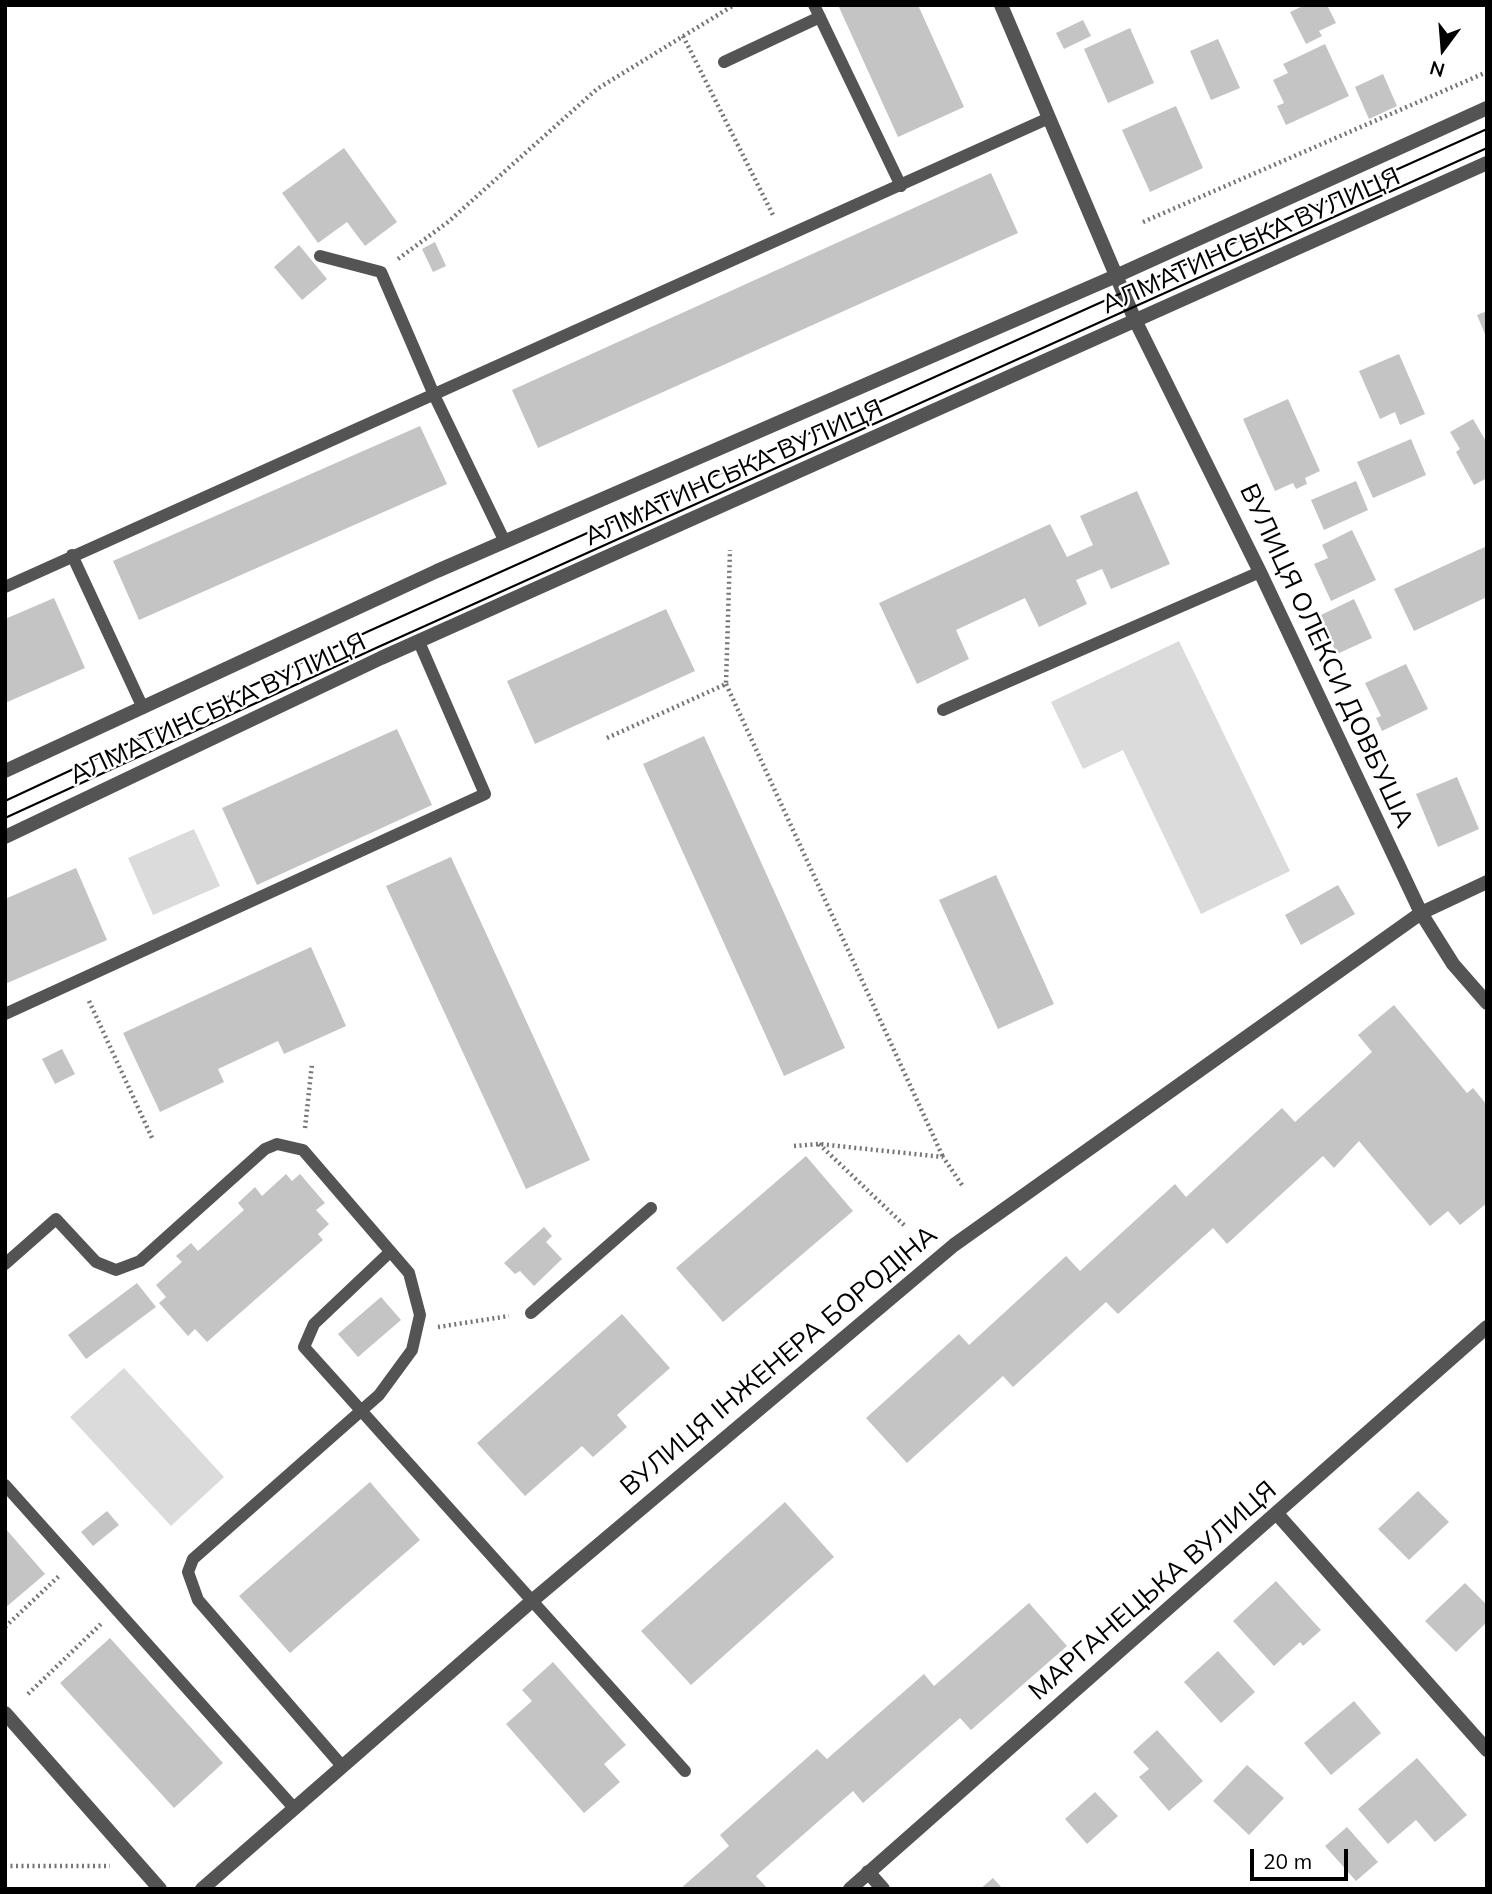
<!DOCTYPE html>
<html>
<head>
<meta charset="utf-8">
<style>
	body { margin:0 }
	#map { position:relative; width:1492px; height:1894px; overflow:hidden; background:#fff; font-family:Mulish,sans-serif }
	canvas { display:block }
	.frame { position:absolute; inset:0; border:7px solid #000; pointer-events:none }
	.north { position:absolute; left:1408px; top:14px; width:70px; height:70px; -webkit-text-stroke:5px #fff; paint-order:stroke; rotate:196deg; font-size:19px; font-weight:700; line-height:28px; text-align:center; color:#000 }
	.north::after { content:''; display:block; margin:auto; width:24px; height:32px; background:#000; clip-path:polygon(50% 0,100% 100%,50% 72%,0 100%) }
	.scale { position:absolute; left:1250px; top:1849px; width:98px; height:32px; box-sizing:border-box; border:4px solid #000; border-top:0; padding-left:9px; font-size:21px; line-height:24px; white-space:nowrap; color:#000; -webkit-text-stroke:5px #fff; paint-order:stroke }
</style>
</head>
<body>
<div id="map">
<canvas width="1492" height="1894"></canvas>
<div class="frame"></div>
<div class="north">N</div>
<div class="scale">20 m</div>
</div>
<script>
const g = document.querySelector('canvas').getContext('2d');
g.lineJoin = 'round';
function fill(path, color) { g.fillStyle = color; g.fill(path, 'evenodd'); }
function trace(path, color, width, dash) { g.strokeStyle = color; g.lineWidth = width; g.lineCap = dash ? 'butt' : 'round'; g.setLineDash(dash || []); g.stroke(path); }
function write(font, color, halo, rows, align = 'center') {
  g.font = font + ' Mulish,sans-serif'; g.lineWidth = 5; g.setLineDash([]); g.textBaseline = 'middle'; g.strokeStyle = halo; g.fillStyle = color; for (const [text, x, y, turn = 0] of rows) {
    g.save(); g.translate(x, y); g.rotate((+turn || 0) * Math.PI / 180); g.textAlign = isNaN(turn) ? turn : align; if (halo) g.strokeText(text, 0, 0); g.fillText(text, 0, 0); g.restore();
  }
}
const green = new Path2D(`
	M1179,641L1290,871L1201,914L1123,750L1083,769L1051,702Z
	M194,829L220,886L153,915L128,858Z
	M124,1368L224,1477L171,1526L70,1417Z`);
const building = new Path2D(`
	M838,5H918L964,107L898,137Z
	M1305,5H1327L1336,23L1319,31L1322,36L1306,44L1290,12Z
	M1083,20L1091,36L1064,49L1056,33Z
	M1130,28L1154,83L1108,103L1084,49Z
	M1218,39L1240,88L1211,100L1190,51Z
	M1325,44L1349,96L1286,125L1277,106L1284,103L1273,80L1288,73L1283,64Z
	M1383,74L1397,106L1369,119L1355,87Z
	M1176,106L1203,168L1150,192L1122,130Z
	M344,148L397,222L365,246L347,222L318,243L282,193Z
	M991,173L1018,233L538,448L512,390Z
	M435,242L446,266L433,272L422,249Z
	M299,245L327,279L302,300L274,267Z
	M1487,311V339L1477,315Z
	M1399,354L1425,414L1400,425L1395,412L1380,419L1359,371Z
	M1288,399L1320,471L1305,478L1307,484L1296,489L1293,483L1275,491L1243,419Z
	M1473,419L1487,443V478L1474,485L1456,452L1460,449L1450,432Z
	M420,426L447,484L139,620L113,561Z
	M1411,439L1426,475L1373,498L1357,462Z
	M1356,481L1368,510L1324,530L1311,500Z
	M1137,491L1170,564L1111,589L1102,569L1076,580L1087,604L1039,627L1025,598L956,630L969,659L917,684L879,603L1050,524L1067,557L1093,545L1080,516Z
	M1352,530L1376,580L1331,601L1314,564L1328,558L1322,545Z
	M1487,546V597L1414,631L1394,589Z
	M54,598L85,668L5,703V619Z
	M1354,599L1372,638L1337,654L1319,616Z
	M666,609L695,671L535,744L507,681Z
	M1406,664L1428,709L1382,731L1376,718L1381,716L1365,683Z
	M397,729L432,805L257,885L222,808Z
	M704,736L845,1048L784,1076L643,764Z
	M1457,777L1479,829L1438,847L1416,794Z
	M451,857L590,1160L526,1189L386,886Z
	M76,868L107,940L5,984V899Z
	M996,875L1054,1004L998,1029L939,900Z
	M1338,885L1355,914L1301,945L1285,915Z
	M311,947L346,1026L284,1054L278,1041L218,1069L224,1082L160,1112L123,1033Z
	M1394,1005L1467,1093L1473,1088L1487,1105V1203L1460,1225L1448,1211L1430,1226L1359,1141L1334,1168L1323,1156L1227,1244L1213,1228L1118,1314L1106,1302L1013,1387L1003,1376L907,1463L866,1418L959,1334L969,1345L1066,1256L1080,1271L1175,1184L1186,1197L1282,1108L1295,1122L1372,1052L1358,1035Z
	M62,1049L75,1074L55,1084L42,1059Z
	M806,1156L853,1211L723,1322L676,1268Z
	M286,1174L292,1181L300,1174L325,1203L316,1210L329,1224L318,1234L323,1240L207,1342L195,1329L188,1336L159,1303L166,1297L156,1285L182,1262L176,1256L191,1243L198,1251L244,1210L238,1203L255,1187L262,1196Z
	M544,1227L552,1236L546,1242L562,1259L534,1286L520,1271L515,1274L504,1263Z
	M137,1283L156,1307L86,1359L68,1335Z
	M381,1297L401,1320L358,1357L338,1334Z
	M622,1314L670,1368L617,1415L627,1427L593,1457L582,1446L525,1496L477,1443Z
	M370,1482L420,1540L290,1653L239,1596Z
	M1418,1491L1449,1522L1409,1560L1378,1529Z
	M785,1502L834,1557L691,1685L641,1631Z
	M107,1511L119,1525L93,1546L81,1532Z
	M5,1528L45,1574L5,1608Z
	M1276,1581L1321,1630L1303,1646L1300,1642L1274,1666L1233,1621Z
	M1465,1583L1487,1605V1622L1456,1652L1425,1621Z
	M1029,1603L1067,1646L971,1730L960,1718L863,1803L853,1791L756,1876L768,1889H680L729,1846L720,1835L817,1749L827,1759L924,1674L934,1686Z
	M110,1638L223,1763L174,1808L60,1683Z
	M1218,1651L1255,1692L1221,1723L1184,1682Z
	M553,1662L626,1745L604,1764L620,1782L584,1813L506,1724L532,1701L522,1690Z
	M1354,1701L1381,1733L1331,1775L1304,1743Z
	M1157,1730L1203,1781L1169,1811L1139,1777L1149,1769L1133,1752Z
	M1417,1758L1467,1815L1435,1842L1416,1820L1388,1844L1358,1809Z
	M1247,1765L1284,1798L1249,1835L1213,1801Z
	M1095,1792L1118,1816L1087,1844L1065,1819Z
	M1347,1827L1378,1862L1356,1881L1325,1846Z
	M993,1878L1003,1889H980Z`);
const path = new Path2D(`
	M683,36L774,217
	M1143,222L1487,72
	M398,259L448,222L597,89L734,5
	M726,684L943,1157
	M607,738L726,684L730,550
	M89,1001L153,1140
	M305,1128L312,1064
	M819,1144L905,1226
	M794,1146L819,1144L943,1157L962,1185
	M438,1327L509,1316
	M5,1627L59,1576
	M28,1694L102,1623
	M5,1866H110`);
const service = new Path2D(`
	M814,5L901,186
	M724,62L820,17
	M320,256L381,272L435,397L505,542
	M72,555L143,708
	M5,587L1049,118
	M943,710L1260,572
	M5,1014L485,794L419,642
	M390,1252L314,1324L304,1347L685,1771
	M5,1264L56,1219L96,1262L116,1270L140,1261L265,1149L277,1144L303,1150L409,1273L420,1315L412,1350L379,1395L193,1559L188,1572L198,1600L342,1766
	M531,1313L651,1208
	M5,1485L294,1808`);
const minor = new Path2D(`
	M1001,5L1135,320L1260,572L1421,913L1453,964L1487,1003
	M1278,1515L1487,1750
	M5,1713L160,1889
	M868,1872L883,1889
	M202,1889L533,1600L954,1245L1421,913L1487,882
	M850,1889L1487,1327`);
const tertiary = new Path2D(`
	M5,771L437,571L1116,276L1487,108
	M5,837L381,658L1487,163`);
const tram = new Path2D(`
	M5,801L369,631L1487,129
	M5,818L376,648L1487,148`);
const streetNames = [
	["АЛМАТИНСЬКА ВУЛИЦЯ",1251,241,-24],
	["АЛМАТИНСЬКА ВУЛИЦЯ",734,473,-24],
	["ВУЛИЦЯ ОЛЕКСИ ДОВБУША",1326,656,65],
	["АЛМАТИНСЬКА ВУЛИЦЯ",218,709,-25],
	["ВУЛИЦЯ ІНЖЕНЕРА БОРОДІНА",779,1361,-40],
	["МАРГАНЕЦЬКА ВУЛИЦЯ",1153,1591,-41]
];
fill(green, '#dbdbdb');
fill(building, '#c4c4c4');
trace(path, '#767676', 4.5, [2, 3.5]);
trace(service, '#545454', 12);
trace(minor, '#545454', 14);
trace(tertiary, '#545454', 14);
trace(tram, '#000', 2);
write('26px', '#000', '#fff', streetNames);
</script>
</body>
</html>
